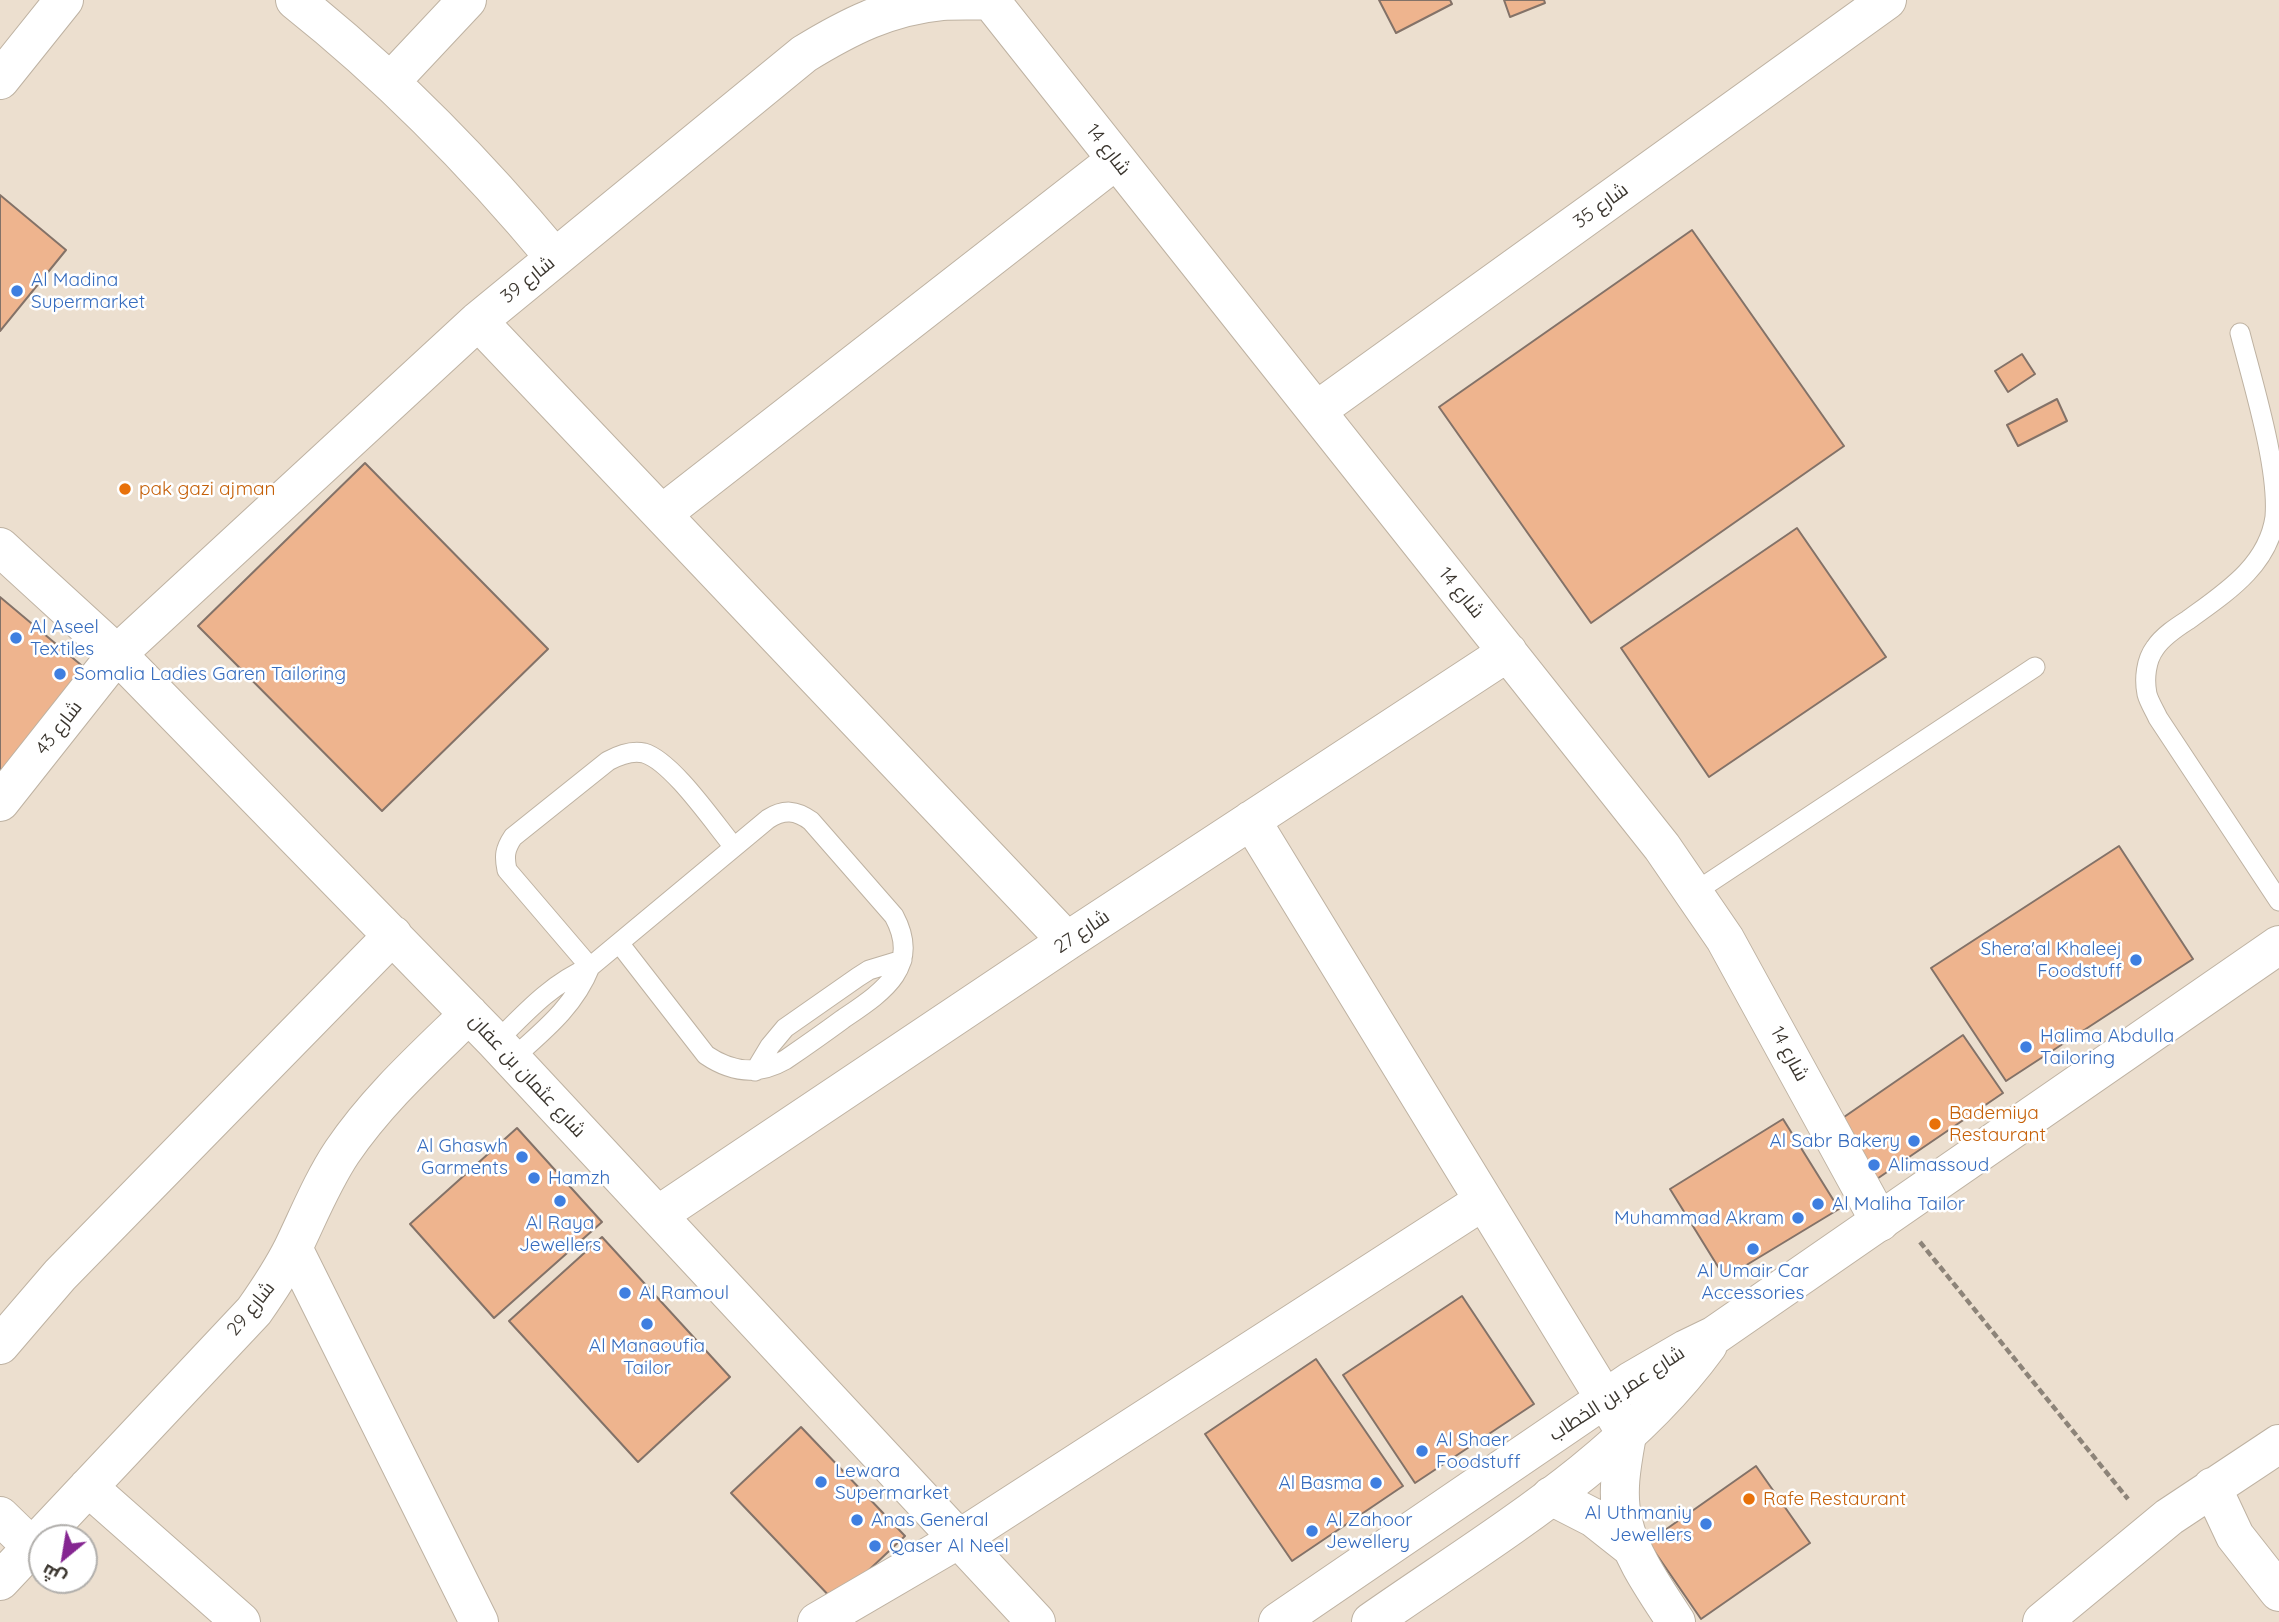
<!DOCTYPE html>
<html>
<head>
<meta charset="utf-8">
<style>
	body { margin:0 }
	#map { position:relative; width:2279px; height:1622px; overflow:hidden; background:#ecdfcf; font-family:Quicksand,Cairo,sans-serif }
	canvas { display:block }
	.north { position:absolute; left:28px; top:1524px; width:70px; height:70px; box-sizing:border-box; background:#fff; border:2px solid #b1afac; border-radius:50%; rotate:210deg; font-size:19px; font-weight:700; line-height:28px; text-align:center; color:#3b362f }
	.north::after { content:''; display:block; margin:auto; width:24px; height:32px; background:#852691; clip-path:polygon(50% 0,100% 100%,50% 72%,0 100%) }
</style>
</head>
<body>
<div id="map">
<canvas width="2279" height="1622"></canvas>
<div class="north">ش</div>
</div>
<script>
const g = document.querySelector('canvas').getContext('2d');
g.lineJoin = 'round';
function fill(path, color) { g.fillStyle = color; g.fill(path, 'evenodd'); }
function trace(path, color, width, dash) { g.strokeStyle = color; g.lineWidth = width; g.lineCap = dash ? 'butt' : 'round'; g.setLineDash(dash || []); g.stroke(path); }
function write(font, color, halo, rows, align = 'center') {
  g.font = font + ' Quicksand,Cairo,sans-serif'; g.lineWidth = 5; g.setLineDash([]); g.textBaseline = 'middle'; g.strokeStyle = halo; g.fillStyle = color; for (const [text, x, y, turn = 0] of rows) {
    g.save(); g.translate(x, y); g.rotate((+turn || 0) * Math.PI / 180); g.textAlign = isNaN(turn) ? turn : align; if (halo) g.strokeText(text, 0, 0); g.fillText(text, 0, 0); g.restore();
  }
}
const building = new Path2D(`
	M1379,0H1450L1452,4L1396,33Z
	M1504,0H1544L1545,3L1510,17Z
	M0,195L66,250L0,331Z
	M1692,230L1844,446L1591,623L1439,407Z
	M2022,354L2035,374L2008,392L1995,371Z
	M2057,399L2067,421L2018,446L2007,425Z
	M365,463L548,649L382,811L198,626Z
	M1797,528L1886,657L1709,777L1621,648Z
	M0,597L93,675L0,785Z
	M2119,846L2193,959L2006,1081L1931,968Z
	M1963,1035L2003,1093L1871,1183L1831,1126Z
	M1783,1119L1839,1209L1725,1278L1670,1189Z
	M517,1128L602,1222L494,1318L410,1224Z
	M602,1237L730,1377L638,1462L509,1321Z
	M1462,1296L1534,1404L1415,1483L1343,1375Z
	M1316,1359L1403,1486L1292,1561L1205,1434Z
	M801,1427L905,1536L835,1602L731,1493Z
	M1756,1466L1810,1543L1701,1619L1648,1542Z`);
const path = new Path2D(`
	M1920,1242L2128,1499`);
const lane = new Path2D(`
	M2240,333C2253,384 2279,467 2275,517C2268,566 2225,593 2188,620C2177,627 2163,636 2155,648C2146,660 2144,679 2147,694C2149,702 2155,711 2158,718L2279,901
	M1695,892L2035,667
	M590,967L507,870C504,856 505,849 513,837L608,761C619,755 631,750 644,753C672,761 714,823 734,847
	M496,1042C526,1012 551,984 590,967L768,819C784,809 796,810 811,821L894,916C922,968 881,993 843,1019C824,1033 804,1047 785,1060C757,1076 731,1072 706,1055L619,943
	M512,1059C543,1031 574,1007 590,967
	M755,1071L770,1046L785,1028L858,977L869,970L902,960`);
const street = new Path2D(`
	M295,0C392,77 476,163 555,258
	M990,0L1662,847L1725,939L1880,1222
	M391,81L467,0
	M478,321L1067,941
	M1316,411L1887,0
	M662,514L1116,160
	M0,547L117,654L496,1042L1036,1622
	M0,802L117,654L478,321L804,54C848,27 889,6 942,1C958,0 975,1 992,0
	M1251,820L1627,1435C1622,1463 1616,1493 1623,1521C1631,1557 1657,1592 1676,1622
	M658,1215L1067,941L1508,652
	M293,1248L479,1622
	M0,1345L60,1275L393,935
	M88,1487L241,1622
	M2212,1487L2235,1536L2279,1592
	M1551,1496L1594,1518L1632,1548
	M0,1516L32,1547
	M0,1581L254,1311C268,1291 282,1270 293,1248C309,1215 322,1182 342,1152C378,1099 424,1058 469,1014
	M817,1622L959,1539L1483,1201
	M2042,1622L2169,1517L2279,1444`);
const secondary = new Path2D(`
	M0,80L64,0
	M1278,1622L1631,1381L1686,1349L1715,1335L2279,945
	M1371,1622C1488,1540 1623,1462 1708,1345`);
const markers = [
	[17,291,7,"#3f7fe0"],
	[125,489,7,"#e8710a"],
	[16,638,7,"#3f7fe0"],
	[60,674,7,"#3f7fe0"],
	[2136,960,7,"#3f7fe0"],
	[2026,1047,7,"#3f7fe0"],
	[1935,1124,7,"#e8710a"],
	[1914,1141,7,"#3f7fe0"],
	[522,1157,7,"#3f7fe0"],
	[1874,1165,7,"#3f7fe0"],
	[534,1178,7,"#3f7fe0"],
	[560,1201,7,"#3f7fe0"],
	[1818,1204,7,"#3f7fe0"],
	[1798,1218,7,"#3f7fe0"],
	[1753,1249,7,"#3f7fe0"],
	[625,1293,7,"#3f7fe0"],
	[647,1324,7,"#3f7fe0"],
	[1422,1451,7,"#3f7fe0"],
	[821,1482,7,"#3f7fe0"],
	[1376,1483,7,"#3f7fe0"],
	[1749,1499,7,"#e8710a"],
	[857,1520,7,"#3f7fe0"],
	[1706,1524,7,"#3f7fe0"],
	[1312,1531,7,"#3f7fe0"],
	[875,1546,7,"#3f7fe0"]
];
const streetNames = [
	["شارع 14",1108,150,52],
	["شارع 35",1601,206,-36],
	["شارع 39",528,280,-39],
	["شارع 14",1461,593,51],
	["شارع 43",59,728,-52],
	["شارع 27",1082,932,-34],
	["شارع 14",1789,1054,62],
	["شارع عثمان بن عفان",527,1076,47],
	["شارع 29",251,1309,-51],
	["شارع عمر بن الخطاب",1617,1394,-33]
];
const shopNames = [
	["Al Madina",31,280],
	["Supermarket",31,302],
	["Al Aseel",30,627],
	["Textiles",30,649],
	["Somalia Ladies Garen Tailoring",74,674],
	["Shera'al Khaleej",2122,949,"right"],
	["Foodstuff",2122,971,"right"],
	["Halima Abdulla",2040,1036],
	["Tailoring",2040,1058],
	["Al Sabr Bakery",1900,1141,"right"],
	["Al Ghaswh",508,1146,"right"],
	["Garments",508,1168,"right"],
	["Alimassoud",1888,1165],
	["Hamzh",548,1178],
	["Al Maliha Tailor",1832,1204],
	["Muhammad Akram",1784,1218,"right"],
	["Al Raya",560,1223,"center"],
	["Jewellers",560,1245,"center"],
	["Al Umair Car",1753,1271,"center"],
	["Accessories",1753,1293,"center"],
	["Al Ramoul",639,1293],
	["Al Manaoufia",647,1346,"center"],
	["Tailor",647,1368,"center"],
	["Al Shaer",1436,1440],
	["Foodstuff",1436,1462],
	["Lewara",835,1471],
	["Supermarket",835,1493],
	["Al Basma",1362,1483,"right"],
	["Al Uthmaniy",1692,1513,"right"],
	["Jewellers",1692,1535,"right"],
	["Anas General",871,1520],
	["Al Zahoor",1326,1520],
	["Jewellery",1326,1542],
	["Qaser Al Neel",889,1546]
];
const foodNames = [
	["pak gazi ajman",139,489],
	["Bademiya",1949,1113],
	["Restaurant",1949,1135],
	["Rafe Restaurant",1763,1499]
];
fill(building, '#eeb48e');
trace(building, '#837268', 2);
trace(lane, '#beb2a2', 21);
trace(street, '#beb2a2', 40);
trace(secondary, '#beb2a2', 40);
trace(path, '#8d8479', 4.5, [7, 3.5]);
trace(lane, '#fff', 19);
trace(street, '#fff', 38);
trace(secondary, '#fff', 38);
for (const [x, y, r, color] of markers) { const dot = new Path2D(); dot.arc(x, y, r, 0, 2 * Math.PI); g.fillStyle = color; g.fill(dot); trace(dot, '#fff', 2.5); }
write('19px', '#3b362f', '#fff', streetNames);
write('19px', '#366cbe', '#fff', shopNames, 'left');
write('19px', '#c56008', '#fff', foodNames, 'left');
</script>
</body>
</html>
